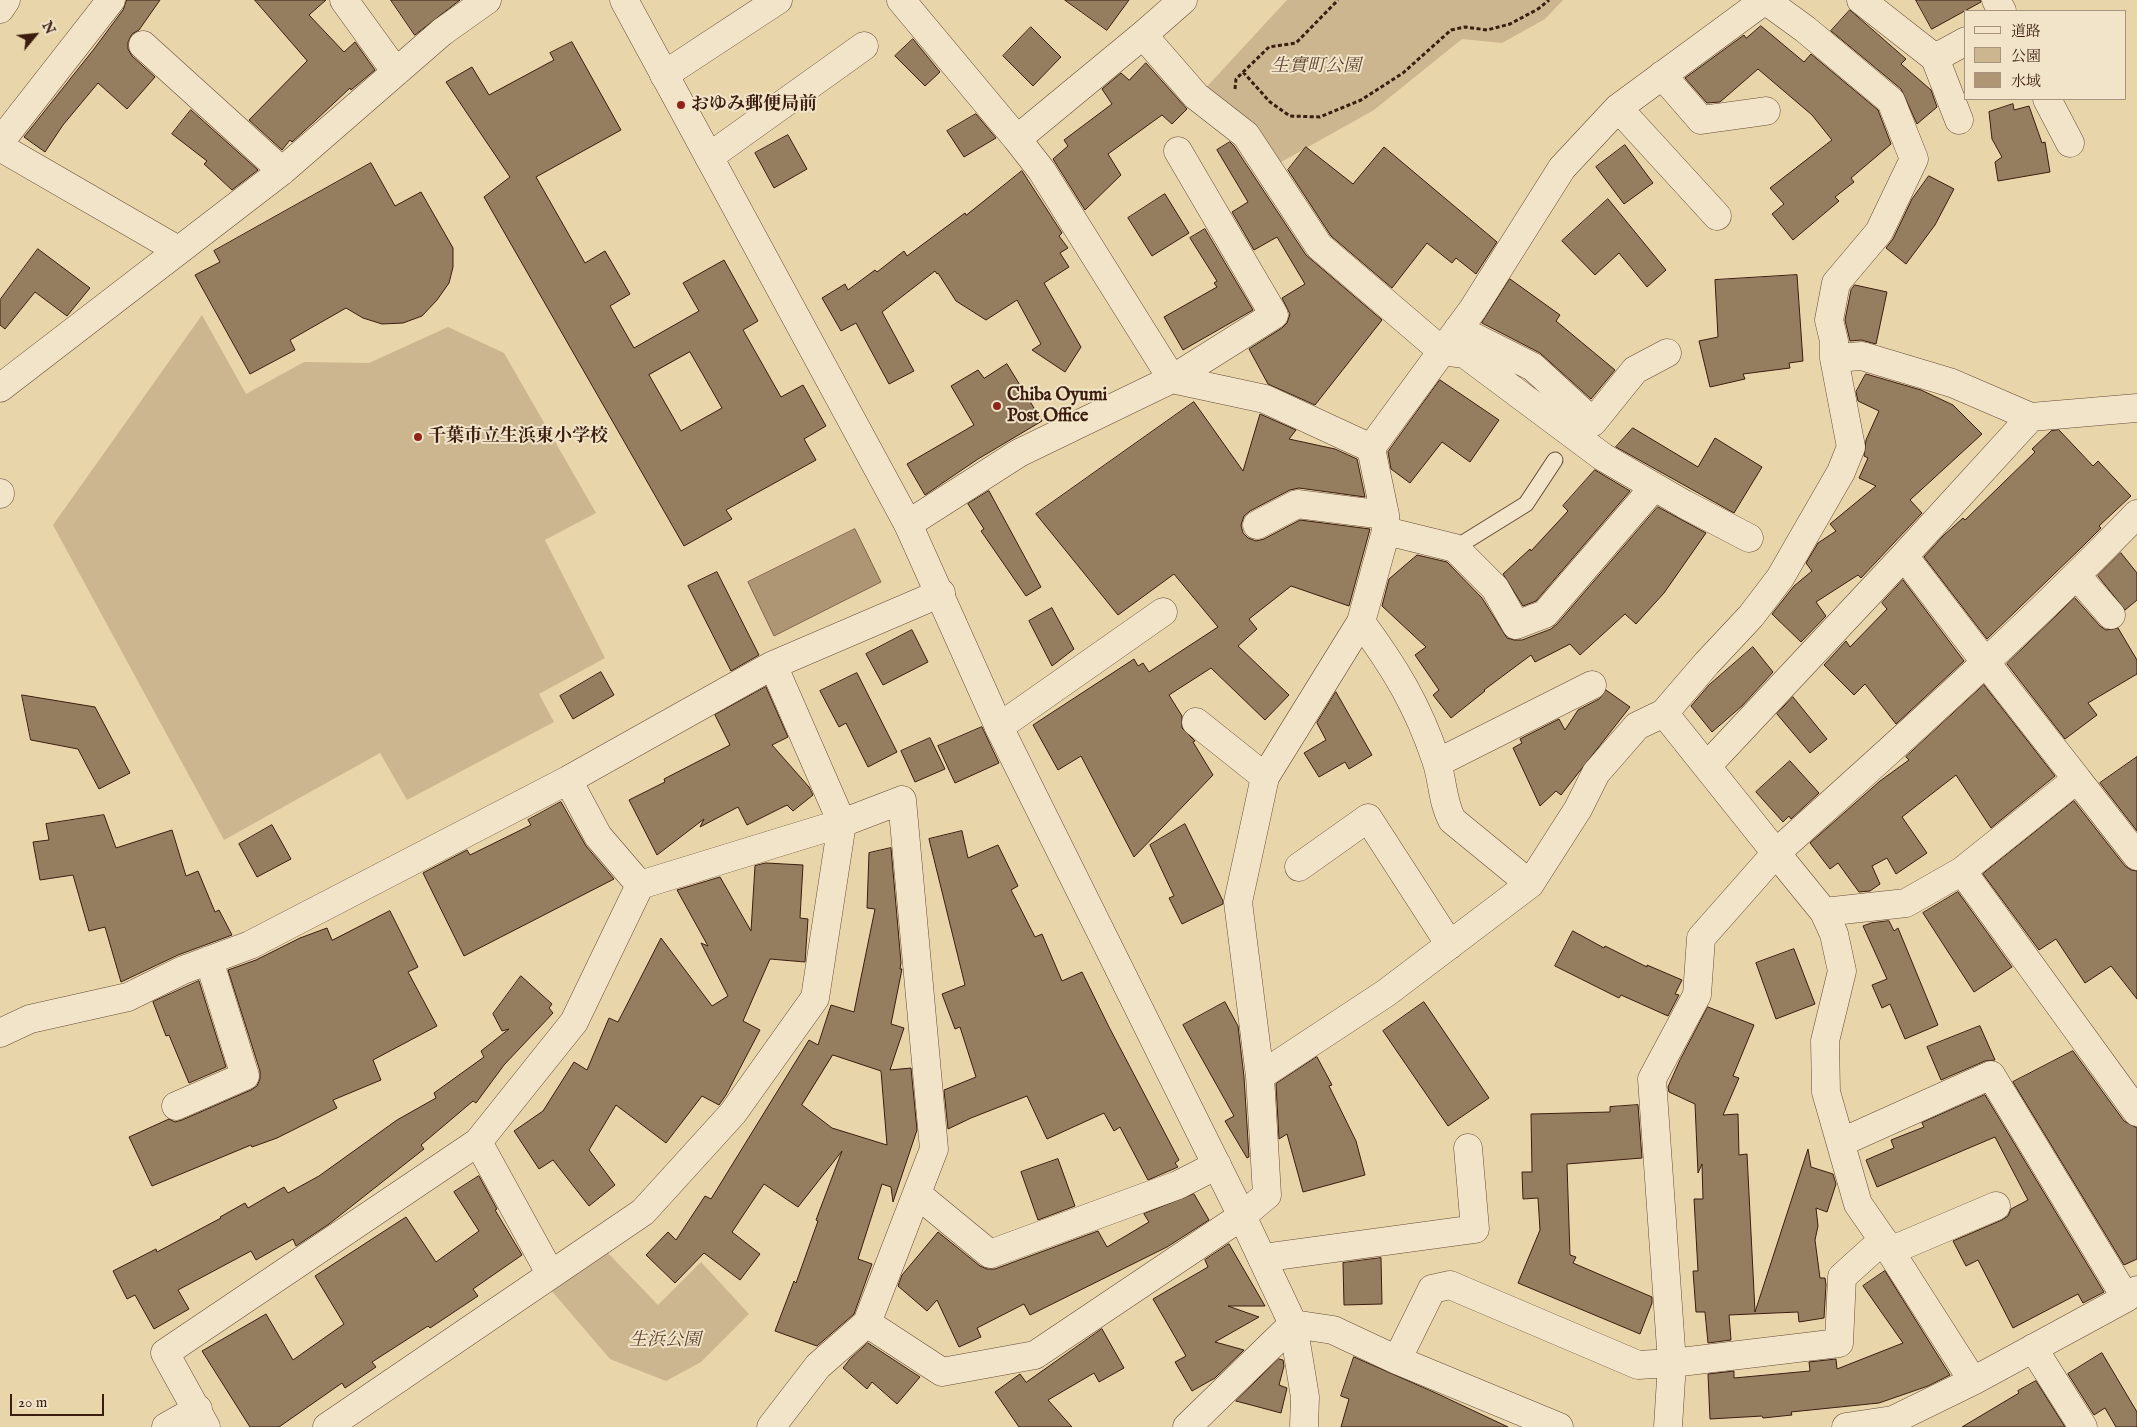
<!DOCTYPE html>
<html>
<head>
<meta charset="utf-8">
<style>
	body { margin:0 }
	#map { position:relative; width:2137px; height:1427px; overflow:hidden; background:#e9d5aa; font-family:"IM FELL English","Noto Serif JP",serif }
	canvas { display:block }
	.legend { position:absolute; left:1964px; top:10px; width:162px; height:90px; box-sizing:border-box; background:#f1e4c8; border:1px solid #a8947e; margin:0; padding:6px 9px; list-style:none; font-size:15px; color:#3b1d0f }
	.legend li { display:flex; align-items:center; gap:10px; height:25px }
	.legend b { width:25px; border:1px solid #a8947e }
	.north { position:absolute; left:10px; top:10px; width:50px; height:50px; -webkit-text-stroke:4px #f1e4c8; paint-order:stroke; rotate:62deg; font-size:14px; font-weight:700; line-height:20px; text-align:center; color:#3b1d0f }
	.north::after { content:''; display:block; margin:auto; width:18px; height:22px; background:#3b1d0f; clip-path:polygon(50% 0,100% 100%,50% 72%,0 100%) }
	.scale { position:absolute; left:10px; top:1394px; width:94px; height:22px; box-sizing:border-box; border:2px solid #3b1d0f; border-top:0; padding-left:6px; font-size:15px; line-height:18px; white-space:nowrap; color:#3b1d0f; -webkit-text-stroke:4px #f1e4c8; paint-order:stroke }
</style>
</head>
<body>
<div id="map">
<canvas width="2137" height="1427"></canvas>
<ul class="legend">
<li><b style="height:6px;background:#f1e4c8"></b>道路</li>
<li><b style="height:14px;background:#cbb690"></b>公園</li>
<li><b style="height:14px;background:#ae9675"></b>水域</li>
</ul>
<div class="north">N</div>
<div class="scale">20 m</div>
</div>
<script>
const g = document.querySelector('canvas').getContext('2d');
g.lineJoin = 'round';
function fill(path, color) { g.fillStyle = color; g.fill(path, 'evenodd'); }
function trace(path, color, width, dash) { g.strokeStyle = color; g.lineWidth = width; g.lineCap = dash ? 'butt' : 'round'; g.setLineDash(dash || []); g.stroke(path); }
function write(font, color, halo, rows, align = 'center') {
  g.font = font + ' "IM FELL English","Noto Serif JP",serif'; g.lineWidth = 4; g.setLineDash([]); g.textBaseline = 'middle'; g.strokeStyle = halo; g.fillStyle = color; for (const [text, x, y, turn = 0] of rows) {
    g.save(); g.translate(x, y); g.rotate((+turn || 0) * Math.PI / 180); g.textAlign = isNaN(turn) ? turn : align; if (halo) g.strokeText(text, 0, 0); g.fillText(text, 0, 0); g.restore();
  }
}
const green = new Path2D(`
	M1287,0H1563L1545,19L1502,43L1462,39L1374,110L1274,166L1201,93Z
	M202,315L246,394L304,362L369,363L448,327L504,353L596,513L545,540L605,658L539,694L554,722L407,800L380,753L224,840L53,525Z
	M607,1252L658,1305L701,1262L749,1314L701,1362L666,1381L610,1359L550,1289Z`);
const water = new Path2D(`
	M855,529L881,582L774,636L748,582Z`);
const building = new Path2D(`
	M127,0H160L139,30L132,34L128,42V49L132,56L155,77L127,109L98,83L63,125L45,152L24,137L94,49L123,10Z
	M255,0H326L309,15L344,52L355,42L375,70L351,90L350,88L316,120L292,142L290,140L282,150L249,120L307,61Z
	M391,0H460L415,35Z
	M1065,0H1129L1107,30Z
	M1916,0H1980L1981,2L1932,29Z
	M1850,10L1906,59L1901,64L1931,90L1937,107L1917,124L1901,89L1831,31Z
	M1761,26L1804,62L1811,54L1878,110L1891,144L1851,178L1854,182L1835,197L1839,201L1793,240L1772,214L1784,204L1770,188L1832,140L1812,115L1758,69L1720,102L1707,103L1685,78L1744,35L1746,38Z
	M1031,27L1061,57L1033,86L1003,56Z
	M913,39L940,72L925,86L895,56Z
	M572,42L621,130L536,177L585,263L605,251L630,294L610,306L634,348L699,311L683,283L724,260L758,321L743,330L781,397L803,385L826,426L804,439L816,460L726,510L732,519L684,546L484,197L510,177L446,82L472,67L489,95L554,60L550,53ZM690,352L722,408L681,431L649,375Z
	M1146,63L1187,109L1172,124L1162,115L1108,154L1121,175L1085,210L1053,159L1068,146L1064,140L1112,104L1102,89L1121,73L1129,80Z
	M2013,104L2014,110L2029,106L2042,143L2045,142L2050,172L1998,181L1995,162L2002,157L1992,139L1989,112Z
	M191,110L258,170L232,190L204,164L207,161L172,134Z
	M976,114L996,138L964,157L947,131Z
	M788,135L807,169L774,188L755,153Z
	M1230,142L1234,146L1306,255L1382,320L1315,405L1268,384L1249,349L1282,328L1287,323L1290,314L1282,298L1305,284L1277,237L1254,250L1232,212L1248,202L1217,150Z
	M1625,145L1653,183L1624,204L1596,167Z
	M1306,147L1353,184L1384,147L1497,242L1476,274L1456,258L1452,263L1427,243L1392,288L1331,236L1288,170Z
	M371,163L395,206L421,192L453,248V267L449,283L437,300L422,316L403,323L382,324L363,318L346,308L290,340L295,350L250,374L195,275L220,262L214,251Z
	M1022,171L1062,233L1059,236L1068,248L1060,253L1069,267L1044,283L1081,347L1065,372L1032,350L1041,344L1017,300L986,320L956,301L938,273L937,274L935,271L882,312L914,371L889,384L856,323L841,331L822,298L845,284L848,290L875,270L877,272L904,251L907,256L965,213L966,215Z
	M1929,176L1954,189L1935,225L1906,264L1886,248L1893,239L1912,199Z
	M1165,194L1189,233L1152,256L1128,218Z
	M1608,199L1666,270L1647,287L1619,253L1595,275L1562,241Z
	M1205,229L1253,310L1183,350L1164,317L1217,287L1214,283L1217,281L1190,238Z
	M38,249L90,288L67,316L35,292L5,329L0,325V300Z
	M1797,275L1803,361L1789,363L1790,368L1743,374L1745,379L1710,387L1699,341L1718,337L1715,280Z
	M1510,279L1560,315L1556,321L1615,370L1591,399L1540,353L1482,323Z
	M1855,285L1887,292L1876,344L1861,340L1850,341L1845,320L1851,290Z
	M1007,364L1042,421L978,459L925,495L907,464L974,425L951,386L978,370L984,378Z
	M1866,374L1921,390L1953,405L1982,434L1910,500L1922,513L1861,578L1858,575L1816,602L1826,616L1801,642L1772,614L1794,586L1812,571L1806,563L1818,543L1836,531L1830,524L1876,486L1859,478L1868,458L1864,456L1866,440L1879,411L1858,401L1856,392Z
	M1440,380L1499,420L1470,462L1442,442L1410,483L1391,469L1388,452Z
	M1194,402L1243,471L1260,414L1296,430L1289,439L1335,449L1357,459L1365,497L1299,488L1290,490L1250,511L1244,516L1241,525L1243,533L1248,538L1256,541L1264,539L1300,520L1370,529L1349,606L1291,586L1249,619L1257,629L1238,646L1289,695L1265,720L1211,668L1169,695L1182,716V728L1195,741L1193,742L1213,775L1134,857L1081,756L1058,770L1033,725L1134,659L1138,666L1143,663L1149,672L1218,627L1174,574L1118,615L1036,514Z
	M1633,428L1698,467L1715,438L1762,467L1734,513L1616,447Z
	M2059,430L2093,466L2098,461L2131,496L2099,526L2101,528L2082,547L1987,639L1924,557L1943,536L1963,518L1965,520L2035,452L2032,449L2051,431Z
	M1595,470L1630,491L1536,601L1523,606L1503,574L1530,549L1531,551L1568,511L1563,506Z
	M989,491L1041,587L1026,596L981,531L984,529L968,504Z
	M1658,507L1706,533L1664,593L1636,624L1625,614L1580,655L1570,644L1535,662L1531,655L1484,690L1485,691L1451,718L1433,695L1439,690L1415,655L1426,647L1382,606L1389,579L1417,555L1447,562L1482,598L1507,638L1514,640H1522L1551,629L1557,624Z
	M2121,553L2137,573V600L2125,610L2098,576Z
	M717,572L759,655L731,671L688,586Z
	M1903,580L1964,661L1896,724L1865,684L1854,695L1824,665L1846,641L1850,647L1887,609L1882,603Z
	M2075,598L2100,626L2106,630L2118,628L2137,660V674L2088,703L2097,715L2065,739L2007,664Z
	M1052,608L1074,649L1052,666L1029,621Z
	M912,630L928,662L883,685L866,654Z
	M1753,647L1773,672L1742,706L1712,732L1691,706L1709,685Z
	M601,672L614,695L573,719L560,696Z
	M857,673L897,752L868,767L846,723L839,727L820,691Z
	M1984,685L2055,776L1991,828L1956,775L1902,817L1927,853L1896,874L1887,858L1872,866L1880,884L1870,891L1859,892L1838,863L1830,869L1810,843L1880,781L1909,760L1906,757Z
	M766,687L788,737L772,745L809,787L813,795L793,811L787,805L747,825L738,807L700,827L704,819L657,855L629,800L665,782L664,779L730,745L715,715Z
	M1606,690L1630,707L1561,795L1556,791L1540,806L1513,748L1522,743L1520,739L1559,719L1565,730L1578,710L1599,699Z
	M1336,692L1372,755L1349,769L1345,762L1319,777L1304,753L1326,740L1317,723Z
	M22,695L95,707L130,773L99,789L78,749L31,740Z
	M1793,697L1827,739L1810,753L1777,714Z
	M982,727L999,763L955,783L938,746Z
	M930,738L945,769L915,782L901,751Z
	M2137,757V831L2100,783Z
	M1790,761L1819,793L1791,819L1789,816L1783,822L1756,792Z
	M2074,801L2125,866L2131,870L2137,871V999L2111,966L2085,983L2056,939L2039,950L1983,874Z
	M561,802L586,846L614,879L464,956L423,873L467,850L470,855L531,825L528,820Z
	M104,815L116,848L172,830L186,876L198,871L215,912L219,910L232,935L178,955L121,982L105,927L89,931L73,875L40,880L33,842L49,840L46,824Z
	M1185,824L1223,901V904L1182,924L1169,898L1174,896L1150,845Z
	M272,825L291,859L257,877L239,844Z
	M962,831L968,858L998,845L1018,886L1011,890L1035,937L1042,934L1062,981L1082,972L1109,1027L1179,1160L1175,1163L1178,1167L1148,1180L1120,1127L1114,1131L1104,1113L1047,1139L1027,1096L971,1118L948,1129L944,1090L976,1077L960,1027L955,1029L942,994L965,985L929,839Z
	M891,848L901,963L900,969H902L891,1024L904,1028L890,1070L911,1068L917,1130L893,1202L891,1187L882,1184L858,1259L872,1264L854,1314L817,1346L775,1331L794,1281L796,1283L818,1221L816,1220L842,1151L798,1207L764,1184L732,1232L760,1254L740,1280L704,1253L675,1283L646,1255L668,1232L676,1240L705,1196L711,1199L809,1040L818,1045L831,1005L854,1012L875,909L867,908L869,853ZM833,1055L881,1071L887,1145L832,1128L802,1105Z
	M766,863L803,865L800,918L808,919L805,962L770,959L743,1021L760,1030L726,1095L719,1105L702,1096L666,1143L616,1105L589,1150L615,1185L589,1206L553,1160L539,1169L514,1131L543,1111L574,1062L587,1070L609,1018L618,1022L661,938L712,1006L728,996L701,943L708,946L677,890L720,877L751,931L755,866Z
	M1958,892L2012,967L1974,992L1923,913Z
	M390,911L418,967L408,972L437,1026L373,1060L381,1080L333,1100L337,1108L277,1138L252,1147L251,1145L152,1186L129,1137L169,1119L175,1122L182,1120L251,1090L257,1086L260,1079V1071L228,970L256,960L300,938L327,928L332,940Z
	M1889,921L1894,931L1898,928L1938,1025L1905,1039L1890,1004L1882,1008L1872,985L1887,979L1863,926L1871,923Z
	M1573,931L1604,948L1605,946L1647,967V965L1682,980L1675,994L1679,995L1668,1016L1621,995L1619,998L1555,966Z
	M1794,949L1815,1004L1776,1019L1756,963Z
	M521,976L552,1004L549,1008L553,1013L504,1065L476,1103L473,1101L421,1145L424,1149L329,1224L296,1246L293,1239L256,1260L251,1251L178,1290L189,1309L154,1329L135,1295L127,1299L113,1271L156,1249L157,1252L221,1218L220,1217L245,1203L248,1208L284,1187L288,1193L319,1176L397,1120L436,1098L434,1093L484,1057L481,1051L509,1029L502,1031L493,1014Z
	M199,981L226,1067L189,1083L169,1035L166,1036L153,1002Z
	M1225,1002L1238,1026L1244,1077L1249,1157L1247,1158L1225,1121L1234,1116L1183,1025Z
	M1424,1002L1489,1098L1448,1126L1383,1031Z
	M1708,1007L1754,1025L1733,1076L1739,1078L1723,1115L1738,1114L1739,1155L1747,1154L1755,1312L1808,1149L1811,1167L1833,1174L1836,1184L1827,1212L1816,1208L1818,1226L1815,1240L1820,1278H1825L1826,1285L1824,1318L1799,1322L1798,1312L1729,1315L1731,1340L1708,1343L1705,1312H1696L1693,1271H1698L1694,1199H1703L1702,1164L1698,1173L1695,1104L1669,1092L1668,1087L1680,1060Z
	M1980,1026L1995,1060L1985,1061L1941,1080L1927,1047Z
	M2073,1051L2124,1121L2137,1128V1259L2124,1265L2013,1082Z
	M1317,1057L1332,1085L1329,1086L1356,1141L1365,1175L1303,1192L1287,1134L1279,1139L1276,1084Z
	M1985,1095L2104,1292L2083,1303L2078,1294L2013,1328L1978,1260L1966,1266L1953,1241L2002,1220L2008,1216L2011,1209L2028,1200L1995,1137L1877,1187L1866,1160L1894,1148L1891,1140L1924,1127L1922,1123Z
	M1638,1105L1642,1158L1567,1164L1570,1255L1576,1257L1573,1263L1652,1297V1303L1640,1334L1518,1283L1540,1230L1538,1198L1523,1199L1522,1172H1532L1531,1114L1610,1112V1107Z
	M1058,1159L1075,1206L1038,1220L1021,1172Z
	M479,1176L497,1209L495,1210L522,1255L473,1289L478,1296L430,1328L428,1326L372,1362L376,1367L345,1388L342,1383L279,1427H250L202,1351L266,1314L293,1360L344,1324L315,1276L406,1217L436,1262L479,1231L454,1192Z
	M1194,1194L1209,1220L1167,1247L1030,1315L1024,1304L977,1328L981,1337L959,1347L937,1300L927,1311L898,1286L902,1275L938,1232L980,1266L987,1269H995L1098,1231L1107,1247L1149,1222L1144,1214Z
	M1229,1244L1265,1306H1228L1259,1317L1215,1342L1244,1350L1215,1378L1192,1391L1175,1362L1186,1356L1153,1299L1208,1267L1205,1260Z
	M1381,1258L1382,1304L1344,1305L1343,1263Z
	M1885,1271L1950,1375L1928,1386L1879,1403L1791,1412L1792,1415L1763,1418L1762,1416L1710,1419L1708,1374L1734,1371V1378L1810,1371L1809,1362L1836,1359L1837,1369L1903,1343L1863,1286Z
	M1102,1329L1124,1368L1099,1382L1094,1373L1048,1400L1072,1427H1019L995,1392L1020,1374L1026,1382Z
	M868,1343L920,1377L897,1404L872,1382L867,1389L843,1368L850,1359Z
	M2102,1353L2137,1412V1427H2116L2105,1408L2094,1415L2068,1374Z
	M1354,1357L1438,1394L1508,1427H1341L1349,1399L1341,1396Z
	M1279,1359L1283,1360L1284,1366L1279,1385L1287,1388L1281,1413L1236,1401Z
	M2036,1381L2065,1427H1962L2019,1393L2018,1391Z`);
const path = new Path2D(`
	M1243,72L1270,102L1290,116L1320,117L1361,100L1403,73L1451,30L1465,27L1487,30L1510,24L1538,9L1549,0
	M1235,89L1236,79L1269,47L1296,43L1338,0`);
const service = new Path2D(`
	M1455,548L1526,504L1555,460`);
const minor = new Path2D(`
	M344,0L396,72
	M901,0L1017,139L1143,35L1196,96L1246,135L1319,246L1442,351L1465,354L1603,457L1684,504L1749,538
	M1861,0L1935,58L1959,120
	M1996,0L2002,11
	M0,9L6,0
	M1143,35L1183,0
	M143,45L282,171
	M1935,58L1966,41
	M664,75L778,0
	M1662,75L1701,120L1766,111
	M2047,99L2070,143
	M1618,108L1717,216
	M1017,139L1042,171L1172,379L1265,399L1371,448L1385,515L1386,531L1361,622L1265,777L1238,902L1260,1076
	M0,142L111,0
	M0,147L178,250
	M709,157L864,46
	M1458,329L1533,367L1593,422L1635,370L1667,353
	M1834,358L1862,356L1952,383L2031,417
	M0,388L282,171L442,32L487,0
	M1371,448L1473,309L1562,168L1618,108L1765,0
	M0,493V494
	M908,524L1019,453L1172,379L1274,315L1178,151
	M1257,525L1297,504L1385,515
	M1386,531L1455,548L1495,588L1516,625L1545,614L1654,487
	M1904,556L1986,663L2077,779
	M2077,576L2111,615
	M1361,622C1395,668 1418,706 1436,760C1443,780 1442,801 1452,820L1530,884
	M1664,713L1707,663L1751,616L1780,578L1841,472L1851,447L1834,358V341L1829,320L1836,283L1879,232L1914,159L1891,101L1805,29L1765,0
	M1196,722L1265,777
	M999,727L1163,612
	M1437,763L1592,685
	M1707,766L1904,556L2031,417L2137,408
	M1299,867L1368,818L1450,945
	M1962,871L2137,1112
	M1824,912L1906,903L1962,871L2077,779L2137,856
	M0,1033L30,1019L128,997L183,970L250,945L568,780L773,665L941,593
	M176,1106L245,1076L209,960
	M478,1142L574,1022L640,885L598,836L568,780
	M1842,1142L1991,1075L2126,1298
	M917,1194L990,1254L1178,1185L1217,1165
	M1890,1251L1996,1206
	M1262,1258L1475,1229L1468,1148
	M867,1323L942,1372L1035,1355L1242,1216L1267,1195L1260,1076L1386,993L1530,884L1578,809L1596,773L1637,726L1664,713L1776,853L1701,938L1697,995L1652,1079L1672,1363L1668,1427
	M2033,1348L2083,1427
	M1397,1360L1432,1289L1450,1285L1638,1365L1672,1363L1839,1343L1842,1277L1883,1240
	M1973,1381L1883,1240L1858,1204L1826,1092L1825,1041L1842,971L1834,934L1824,912L1776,853C1899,742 2022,633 2137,514
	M166,1427L198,1409
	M206,1427L165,1353L478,1142L550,1273
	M327,1427L643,1212L733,1113L815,998L842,823L640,885
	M771,1427L818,1366L867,1323L934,1149L902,800L842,823L773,665
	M1187,1427L1293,1324L1333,1330L1397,1360L1559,1427
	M1846,1427L1893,1420L1973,1381L2126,1298L2137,1290`);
const tertiary = new Path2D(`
	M624,0L908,524L999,727L1242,1216L1293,1324L1305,1397L1304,1427`);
const markers = [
	[681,105,5,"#8f2418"],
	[997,406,5,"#8f2418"],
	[418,437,5,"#8f2418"]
];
const parkNames = [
	["生實町公園",1316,67],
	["生浜公園",665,1341]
];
const poiNames = [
	["おゆみ郵便局前",691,105],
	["Chiba Oyumi",1007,396],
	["Post Office",1007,417],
	["千葉市立生浜東小学校",428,437]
];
fill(green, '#cbb690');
fill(water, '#ae9675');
trace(water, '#80664c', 1);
fill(building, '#957d60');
trace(building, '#3b1d0f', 1);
trace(service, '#664b36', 17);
trace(minor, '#664b36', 29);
trace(tertiary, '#664b36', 29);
trace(path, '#3b1d0f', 3, [4, 2.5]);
trace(service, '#f1e4c8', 15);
trace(minor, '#f1e4c8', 28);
trace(tertiary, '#f1e4c8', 28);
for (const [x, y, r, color] of markers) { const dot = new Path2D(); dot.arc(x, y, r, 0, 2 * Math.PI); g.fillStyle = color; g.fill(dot); trace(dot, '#f1e4c8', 2); }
write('italic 18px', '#5f432f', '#f1e4c8', parkNames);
write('bold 18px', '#3b1d0f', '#f1e4c8', poiNames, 'left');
</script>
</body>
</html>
